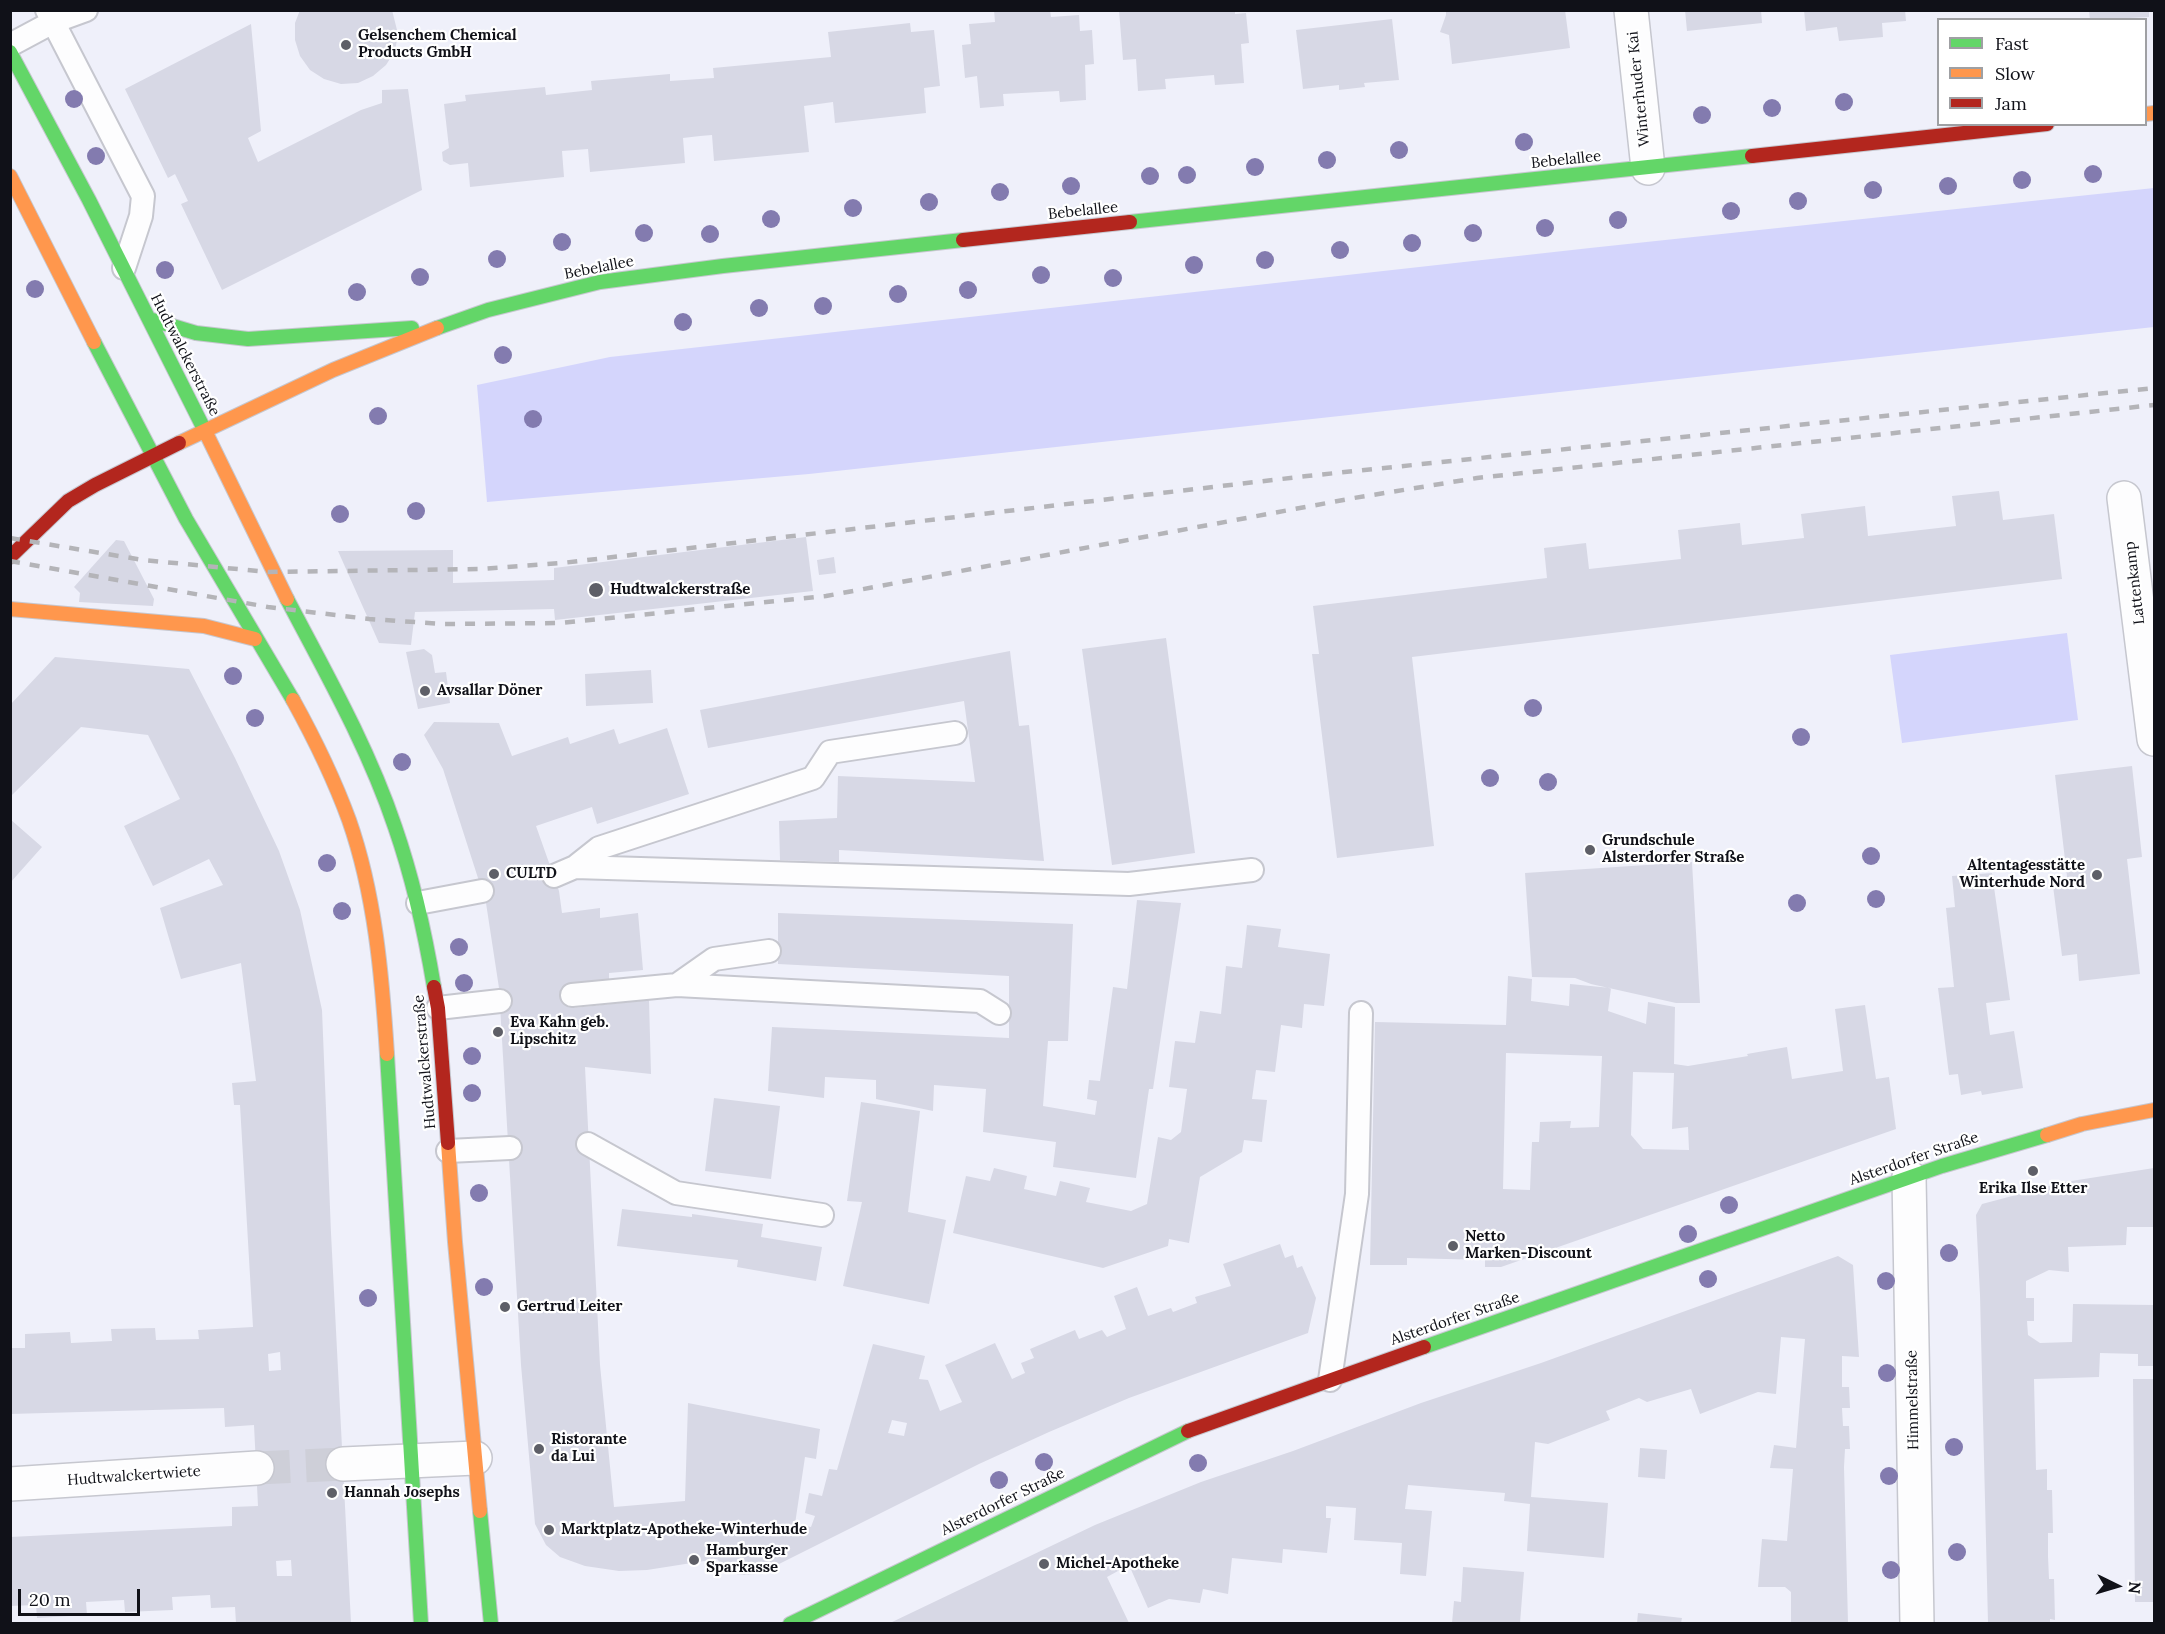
<!DOCTYPE html>
<html>
<head>
<meta charset="utf-8">
<style>
	body { margin:0 }
	#map { position:relative; width:2165px; height:1634px; overflow:hidden; background:#eff0fa; font-family:Lora,serif }
	canvas { display:block }
	.frame { position:absolute; inset:0; border:12px solid #101118; pointer-events:none }
	.legend { position:absolute; left:1937px; top:18px; width:210px; height:108px; box-sizing:border-box; background:#fff; border:2px solid #9fa0a3; margin:0; padding:8px 10px; list-style:none; font-size:18px; color:#101118 }
	.legend li { display:flex; align-items:center; gap:12px; height:30px }
	.legend b { width:30px; border:2px solid #9fa0a3 }
	.north { position:absolute; left:2087px; top:1556px; width:60px; height:60px; -webkit-text-stroke:4px #fff; paint-order:stroke; rotate:95deg; font-size:16px; font-weight:700; line-height:24px; text-align:center; color:#101118 }
	.north::after { content:''; display:block; margin:auto; width:21px; height:27px; background:#101118; clip-path:polygon(50% 0,100% 100%,50% 72%,0 100%) }
	.scale { position:absolute; left:18px; top:1589px; width:122px; height:27px; box-sizing:border-box; border:3px solid #101118; border-top:0; padding-left:8px; font-size:18px; line-height:21px; white-space:nowrap; color:#101118; -webkit-text-stroke:4px #fff; paint-order:stroke }
</style>
</head>
<body>
<div id="map">
<canvas width="2165" height="1634"></canvas>
<div class="frame"></div>
<ul class="legend">
<li><b style="height:8px;background:#63d668"></b>Fast</li>
<li><b style="height:8px;background:#ff974d"></b>Slow</li>
<li><b style="height:8px;background:#b3261e"></b>Jam</li>
</ul>
<div class="north">N</div>
<div class="scale">20 m</div>
</div>
<script>
const g = document.querySelector('canvas').getContext('2d');
g.lineJoin = 'round';
function fill(path, color) { g.fillStyle = color; g.fill(path, 'evenodd'); }
function trace(path, color, width, dash) { g.strokeStyle = color; g.lineWidth = width; g.lineCap = dash ? 'butt' : 'round'; g.setLineDash(dash || []); g.stroke(path); }
function write(font, color, halo, rows, align = 'center') {
  g.font = font + ' Lora,serif'; g.lineWidth = 4.5; g.setLineDash([]); g.textBaseline = 'middle'; g.strokeStyle = halo; g.fillStyle = color; for (const [text, x, y, turn = 0] of rows) {
    g.save(); g.translate(x, y); g.rotate((+turn || 0) * Math.PI / 180); g.textAlign = isNaN(turn) ? turn : align; if (halo) g.strokeText(text, 0, 0); g.fillText(text, 0, 0); g.restore();
  }
}
const green = new Path2D(`
	M2154,188V327L809,474L487,502L477,385L610,357L1590,248Z
	M2067,633L2078,720L1902,743L1890,655Z`);
const building = new Path2D(`
	M300,10H392L398,34L395,51L386,65L373,76L358,83L341,84L324,79L310,70L300,56L295,40V23Z
	M994,10H1050L1051,17L1079,15L1080,31L1092,30L1094,64L1085,65L1086,100L1060,102L1059,91L1003,94L1004,106L980,108L977,76L965,78L962,45L971,44L969,24L995,22Z
	M1119,10H1235V14L1246,13L1249,43L1241,44L1244,83L1215,85L1214,75L1165,79L1166,89L1138,91L1136,59L1123,60Z
	M1446,10H1565L1570,48L1452,64L1449,35L1440,32L1446,15Z
	M1685,10H1761L1762,23L1687,31Z
	M1804,10H1905L1906,21L1882,23L1883,37L1839,41L1837,27L1806,31Z
	M2089,10H2149V17L2090,20Z
	M1392,19L1399,80L1364,83L1365,87L1339,90V85L1303,89L1296,30Z
	M910,23L911,32L934,30L940,86L924,88L926,113L835,123L833,102L804,106L809,152L714,161L712,135L700,136L683,138L685,163L590,172L588,149L562,151L564,177L470,187L468,163L450,165L443,161L442,152L449,148L444,104L466,101L465,95L545,87L546,95L592,90L591,81L670,74V81L714,78L713,68L831,57L828,32Z
	M251,24L261,131L248,138L258,162L361,110L382,103V90L408,89L422,190L222,290L181,204L188,201L175,174L168,178L125,89Z
	M1999,491L2003,520L2054,514L2062,579L1412,657L1434,846L1337,858L1312,654H1319L1313,606L1547,578L1544,548L1586,543L1589,569L1681,559L1678,530L1740,523L1742,545L1804,538L1801,514L1865,506L1868,536L1956,526L1952,496Z
	M806,537L813,591L555,620L554,609L415,612L411,645L379,643L338,551L453,550V583L554,580V568Z
	M116,540L124,541L154,599L153,606L79,602L80,593L74,587Z
	M834,557L836,573L819,575L817,560Z
	M1166,638L1195,853L1112,865L1082,649Z
	M424,649L432,655L435,673L446,672L450,703L418,709L406,652Z
	M1010,651L1019,726L1029,725L1044,861L839,850V862L780,860L779,821L837,818L838,776L975,782L964,701L708,748L700,710Z
	M55,657L189,669L235,758L279,851L300,910L322,1010L331,1233L351,1623H236L235,1607L211,1608L210,1595L172,1597L173,1610L125,1612L124,1600L86,1602L87,1615L37,1618L36,1605L10,1606V1537L232,1526V1507L258,1506L254,1425L225,1427L224,1408L10,1414V1348H25V1334L70,1332L71,1343L112,1341L111,1329L155,1328L156,1340L199,1339L198,1330L253,1327L240,1105H234L232,1083L256,1081L241,963L181,979L160,908L223,885L209,859L153,886L124,826L180,799L148,735L81,727L10,797V705ZM280,1352L281,1370L269,1371L268,1354ZM291,1560L292,1576H277L276,1561Z
	M651,670L653,703L586,706L585,674Z
	M434,722L499,723L512,756L568,737L570,744L614,729L619,744L667,728L689,794L597,824L592,807L536,826L559,891L562,913L600,908V918L638,913L643,970L609,973V979L570,984L573,1008L649,1000L651,1074L585,1067L600,1365L614,1507L685,1501L688,1403L820,1429L816,1459L805,1457L795,1524L811,1527L815,1516L805,1513L809,1493L822,1496L829,1469L837,1470L873,1344L925,1356L919,1379L928,1380L940,1411L962,1402L945,1365L995,1343L1012,1379L1025,1373L1021,1363L1034,1358L1030,1349L1075,1330L1079,1339L1102,1330L1107,1337L1126,1329L1114,1296L1137,1287L1148,1316L1171,1308L1173,1312L1197,1303L1195,1297L1231,1286L1223,1264L1280,1244L1285,1258L1293,1255L1297,1268L1302,1266L1316,1298L1308,1333L1129,1398L1049,1432L979,1464L759,1574L743,1575L729,1573L717,1559L647,1570L619,1571L585,1566L560,1557L546,1545L535,1524L521,1365L499,988L486,903L443,769L424,735ZM892,1420L907,1423L904,1436L888,1433Z
	M2132,766L2142,857L2127,859L2140,974L2079,981L2077,954L2062,956L2053,886L2068,885L2055,775Z
	M10,819L42,847L10,883Z
	M1692,862L1700,1003H1676L1591,984L1575,978L1532,977L1525,873Z
	M1992,873L2010,1000L1986,1003L1990,1035L2014,1031L2023,1088L1982,1095L1981,1091L1961,1095L1958,1074L1949,1075L1938,988L1954,987L1946,908L1955,907L1952,876Z
	M1137,900L1181,903L1153,1089H1149L1136,1178L1053,1167L1056,1142L983,1132L986,1089L934,1085L933,1111L876,1099V1080L825,1077L824,1098L768,1091L772,1027L1009,1038V976L778,964V913L1073,924L1068,1041H1048L1043,1106L1095,1115L1097,1101L1087,1099L1089,1080L1100,1081L1113,987L1127,989Z
	M1247,925L1281,929L1278,947L1330,954L1324,1006L1304,1004L1302,1028L1281,1025L1275,1072L1256,1070L1252,1099L1267,1100L1262,1142L1244,1140L1242,1152L1200,1177L1189,1243L1169,1239L1168,1246L1103,1268L953,1233L966,1176L990,1181L994,1168L1027,1176L1024,1189L1056,1196L1060,1181L1090,1188L1086,1202L1131,1211L1147,1204L1158,1137L1171,1140L1181,1132L1187,1089L1169,1087L1175,1041L1195,1043L1200,1011L1221,1014L1226,966L1242,968Z
	M1508,976L1532,979L1531,1001L1569,1006L1570,984L1611,988L1608,1011L1646,1024L1648,1002L1675,1007L1674,1064L1688,1066L1748,1056L1747,1054L1787,1047L1792,1079L1843,1071L1835,1009L1865,1005L1876,1079L1889,1077L1896,1129L1501,1267H1485V1260L1407,1258V1265H1370L1375,1022L1506,1025ZM1506,1053L1602,1056L1599,1127L1570,1128L1571,1121L1540,1122L1539,1142H1532L1530,1190L1503,1189ZM1633,1072L1674,1073L1672,1129L1688,1127L1689,1150L1643,1149L1631,1135Z
	M714,1098L780,1106L771,1179L705,1171Z
	M861,1102L920,1111L908,1212L946,1220L929,1304L843,1286L862,1202L847,1201Z
	M2154,1168V1227H2127L2126,1245L2068,1247L2069,1272L2049,1270L2026,1281V1298H2034V1321H2027L2028,1335L2040,1343L2072,1342L2073,1304L2154,1305V1366H2138V1354L2100,1353L2099,1377L2034,1379L2036,1470L2047,1469V1490H2052L2053,1533H2048V1556L2049,1579H2054L2055,1620L2050,1619V1623H1988L1980,1295L1976,1215L1982,1204L2065,1182Z
	M622,1209L692,1217V1214L763,1224L761,1237L822,1247L816,1281L737,1267L738,1260L617,1246Z
	M1838,1256L1853,1265L1859,1357L1842,1356V1387H1849L1850,1408H1842L1843,1426H1849L1850,1449H1845L1844,1467L1848,1623H1791V1592L1785,1587H1758L1762,1539L1787,1541L1793,1469L1770,1468L1774,1445L1796,1448L1805,1339L1781,1337L1776,1394L1758,1392L1700,1414L1691,1389L1647,1402L1639,1398L1606,1411L1610,1420L1548,1444L1535,1442L1531,1497L1608,1503L1604,1558L1527,1551L1530,1504L1504,1501L1505,1493L1408,1485L1405,1509L1432,1511L1426,1576L1400,1574L1402,1543L1354,1540L1356,1508L1326,1506V1518H1331L1327,1553L1283,1549L1282,1563L1232,1558L1228,1594L1203,1589L1200,1603L1169,1599L1148,1608L1129,1565L1107,1577L1129,1623H890L1095,1525L1201,1482L1293,1451L1421,1403L1541,1363Z
	M2133,1379H2154V1602H2135Z
	M1640,1448L1667,1450L1665,1479L1638,1477Z
	M1463,1567L1524,1572L1520,1623H1452L1454,1601L1461,1602Z
	M1638,1613L1682,1618L1681,1623H1637Z`);
const streetTunnel = new Path2D(`
	M257,1468L343,1464`);
const lane = new Path2D(`
	M47,10L143,196L141,216L124,268
	M10,45L53,22L86,10
	M575,867L1129,884L1252,870
	M554,876L575,867L599,848L813,778L830,752L955,733
	M418,903L482,891
	M677,985L714,959L769,951
	M572,995L677,985L980,1001L999,1013
	M438,1008L500,1001
	M588,1144L676,1193L822,1215
	M448,1151L510,1148
	M1330,1380L1357,1194L1361,1013`);
const street = new Path2D(`
	M1631,10L1648,168
	M2124,498L2154,739
	M1909,1177L1917,1624
	M343,1464L475,1458
	M10,1484L257,1468`);
const fast = new Path2D(`
	M10,52L89,200L205,431
	M1130,222L1752,156
	M149,319L196,333L248,339L412,328
	M437,328L488,310L600,282L723,266L963,240
	M94,342L186,519L293,700
	M287,599C326,673 368,747 395,827C413,879 425,933 434,987
	M387,1054L421,1624
	M1424,1347L1942,1166L2047,1135
	M480,1511L491,1624
	M790,1624L1188,1431`);
const slow = new Path2D(`
	M2146,114L2154,113
	M10,176L94,342
	M205,431L287,599
	M179,443L333,370L437,328
	M10,609L204,626L255,639
	M293,700C314,738 334,779 349,820C375,894 382,976 387,1054
	M2047,1135L2082,1124L2154,1110
	M448,1143L455,1242L480,1511`);
const jam = new Path2D(`
	M1752,156L2047,124
	M963,240L1130,222
	M10,557L68,501L95,485L179,443
	M434,987L438,1008L448,1143
	M1188,1431L1424,1347`);
const rail = new Path2D(`
	M10,538L143,560L268,572L481,569L562,563L1307,476L2154,388
	M10,561L268,607L369,619L443,624L560,623L826,596L1354,498L1477,478L2154,405`);
const trees = [
	[74,99],
	[1844,102],
	[1772,108],
	[1702,115],
	[1524,142],
	[1399,150],
	[96,156],
	[1327,160],
	[1255,167],
	[2093,174],
	[1187,175],
	[1150,176],
	[2022,180],
	[1071,186],
	[1948,186],
	[1873,190],
	[1000,192],
	[1798,201],
	[929,202],
	[853,208],
	[1731,211],
	[771,219],
	[1618,220],
	[1545,228],
	[644,233],
	[1473,233],
	[710,234],
	[562,242],
	[1412,243],
	[1340,250],
	[497,259],
	[1265,260],
	[1194,265],
	[165,270],
	[1041,275],
	[420,277],
	[1113,278],
	[35,289],
	[968,290],
	[357,292],
	[898,294],
	[823,306],
	[759,308],
	[683,322],
	[503,355],
	[378,416],
	[533,419],
	[416,511],
	[340,514],
	[233,676],
	[1533,708],
	[255,718],
	[1801,737],
	[402,762],
	[1490,778],
	[1548,782],
	[1871,856],
	[327,863],
	[1876,899],
	[1797,903],
	[342,911],
	[459,947],
	[464,983],
	[472,1056],
	[472,1093],
	[479,1193],
	[1729,1205],
	[1688,1234],
	[1949,1253],
	[1708,1279],
	[1886,1281],
	[484,1287],
	[368,1298],
	[1887,1373],
	[1954,1447],
	[1044,1462],
	[1198,1463],
	[1889,1476],
	[999,1480],
	[1957,1552],
	[1891,1570]
];
const markers = [
	[346,45,6,"#5e5f67"],
	[596,590,8,"#5e5f67"],
	[425,691,6,"#5e5f67"],
	[1590,850,6,"#5e5f67"],
	[494,874,6,"#5e5f67"],
	[2097,875,6,"#5e5f67"],
	[498,1032,6,"#5e5f67"],
	[2033,1171,6,"#5e5f67"],
	[1453,1246,6,"#5e5f67"],
	[505,1307,6,"#5e5f67"],
	[539,1449,6,"#5e5f67"],
	[332,1493,6,"#5e5f67"],
	[549,1530,6,"#5e5f67"],
	[694,1560,6,"#5e5f67"],
	[1044,1564,6,"#5e5f67"]
];
const poiNames = [
	["Gelsenchem Chemical",358,36],
	["Products GmbH",358,53],
	["Hudtwalckerstraße",610,590],
	["Avsallar Döner",437,691],
	["Grundschule",1602,841],
	["Alsterdorfer Straße",1602,858],
	["Altentagesstätte",2085,866,"right"],
	["Winterhude Nord",2085,883,"right"],
	["CULTD",506,874],
	["Eva Kahn geb.",510,1023],
	["Lipschitz",510,1040],
	["Erika Ilse Etter",2033,1189,"center"],
	["Netto",1465,1237],
	["Marken-Discount",1465,1254],
	["Gertrud Leiter",517,1307],
	["Ristorante",551,1440],
	["da Lui",551,1457],
	["Hannah Josephs",344,1493],
	["Marktplatz-Apotheke-Winterhude",561,1530],
	["Hamburger",706,1551],
	["Sparkasse",706,1568],
	["Michel-Apotheke",1056,1564]
];
const streetNames = [
	["Winterhuder Kai",1639,89,-96],
	["Bebelallee",1566,160,-6],
	["Bebelallee",1083,211,-6],
	["Bebelallee",599,268,-11],
	["Hudtwalckerstraße",185,355,63],
	["Lattenkamp",2135,583,-97],
	["Hudtwalckerstraße",425,1062,-95],
	["Alsterdorfer Straße",1914,1159,-19],
	["Alsterdorfer Straße",1455,1319,-19],
	["Himmelstraße",1913,1400,-91],
	["Hudtwalckertwiete",134,1476,-4],
	["Alsterdorfer Straße",1003,1502,-26]
];
fill(green, '#d4d5fc');
fill(building, '#d7d8e5');
trace(streetTunnel, '#cecfd8', 33, [33, 16]);
trace(lane, '#c6c7cf', 26);
trace(street, '#c6c7cf', 36);
trace(fast, '#c6c7cf', 16);
trace(slow, '#c6c7cf', 16);
trace(jam, '#c6c7cf', 16);
trace(lane, '#fdfdfe', 22);
trace(street, '#fdfdfe', 33);
trace(fast, '#63d668', 14);
trace(slow, '#ff974d', 14);
trace(jam, '#b3261e', 14);
trace(rail, '#b4b4b8', 4.5, [10, 10]);
g.fillStyle = '#837baf';
for (const [x, y] of trees) { g.beginPath(); g.arc(x, y, 9, 0, 2 * Math.PI); g.fill(); }
for (const [x, y, r, color] of markers) { const dot = new Path2D(); dot.arc(x, y, r, 0, 2 * Math.PI); g.fillStyle = color; g.fill(dot); trace(dot, '#fff', 2); }
write('bold 15px', '#101118', '#fff', poiNames, 'left');
write('15px', '#101118', '#fff', streetNames);
</script>
</body>
</html>
